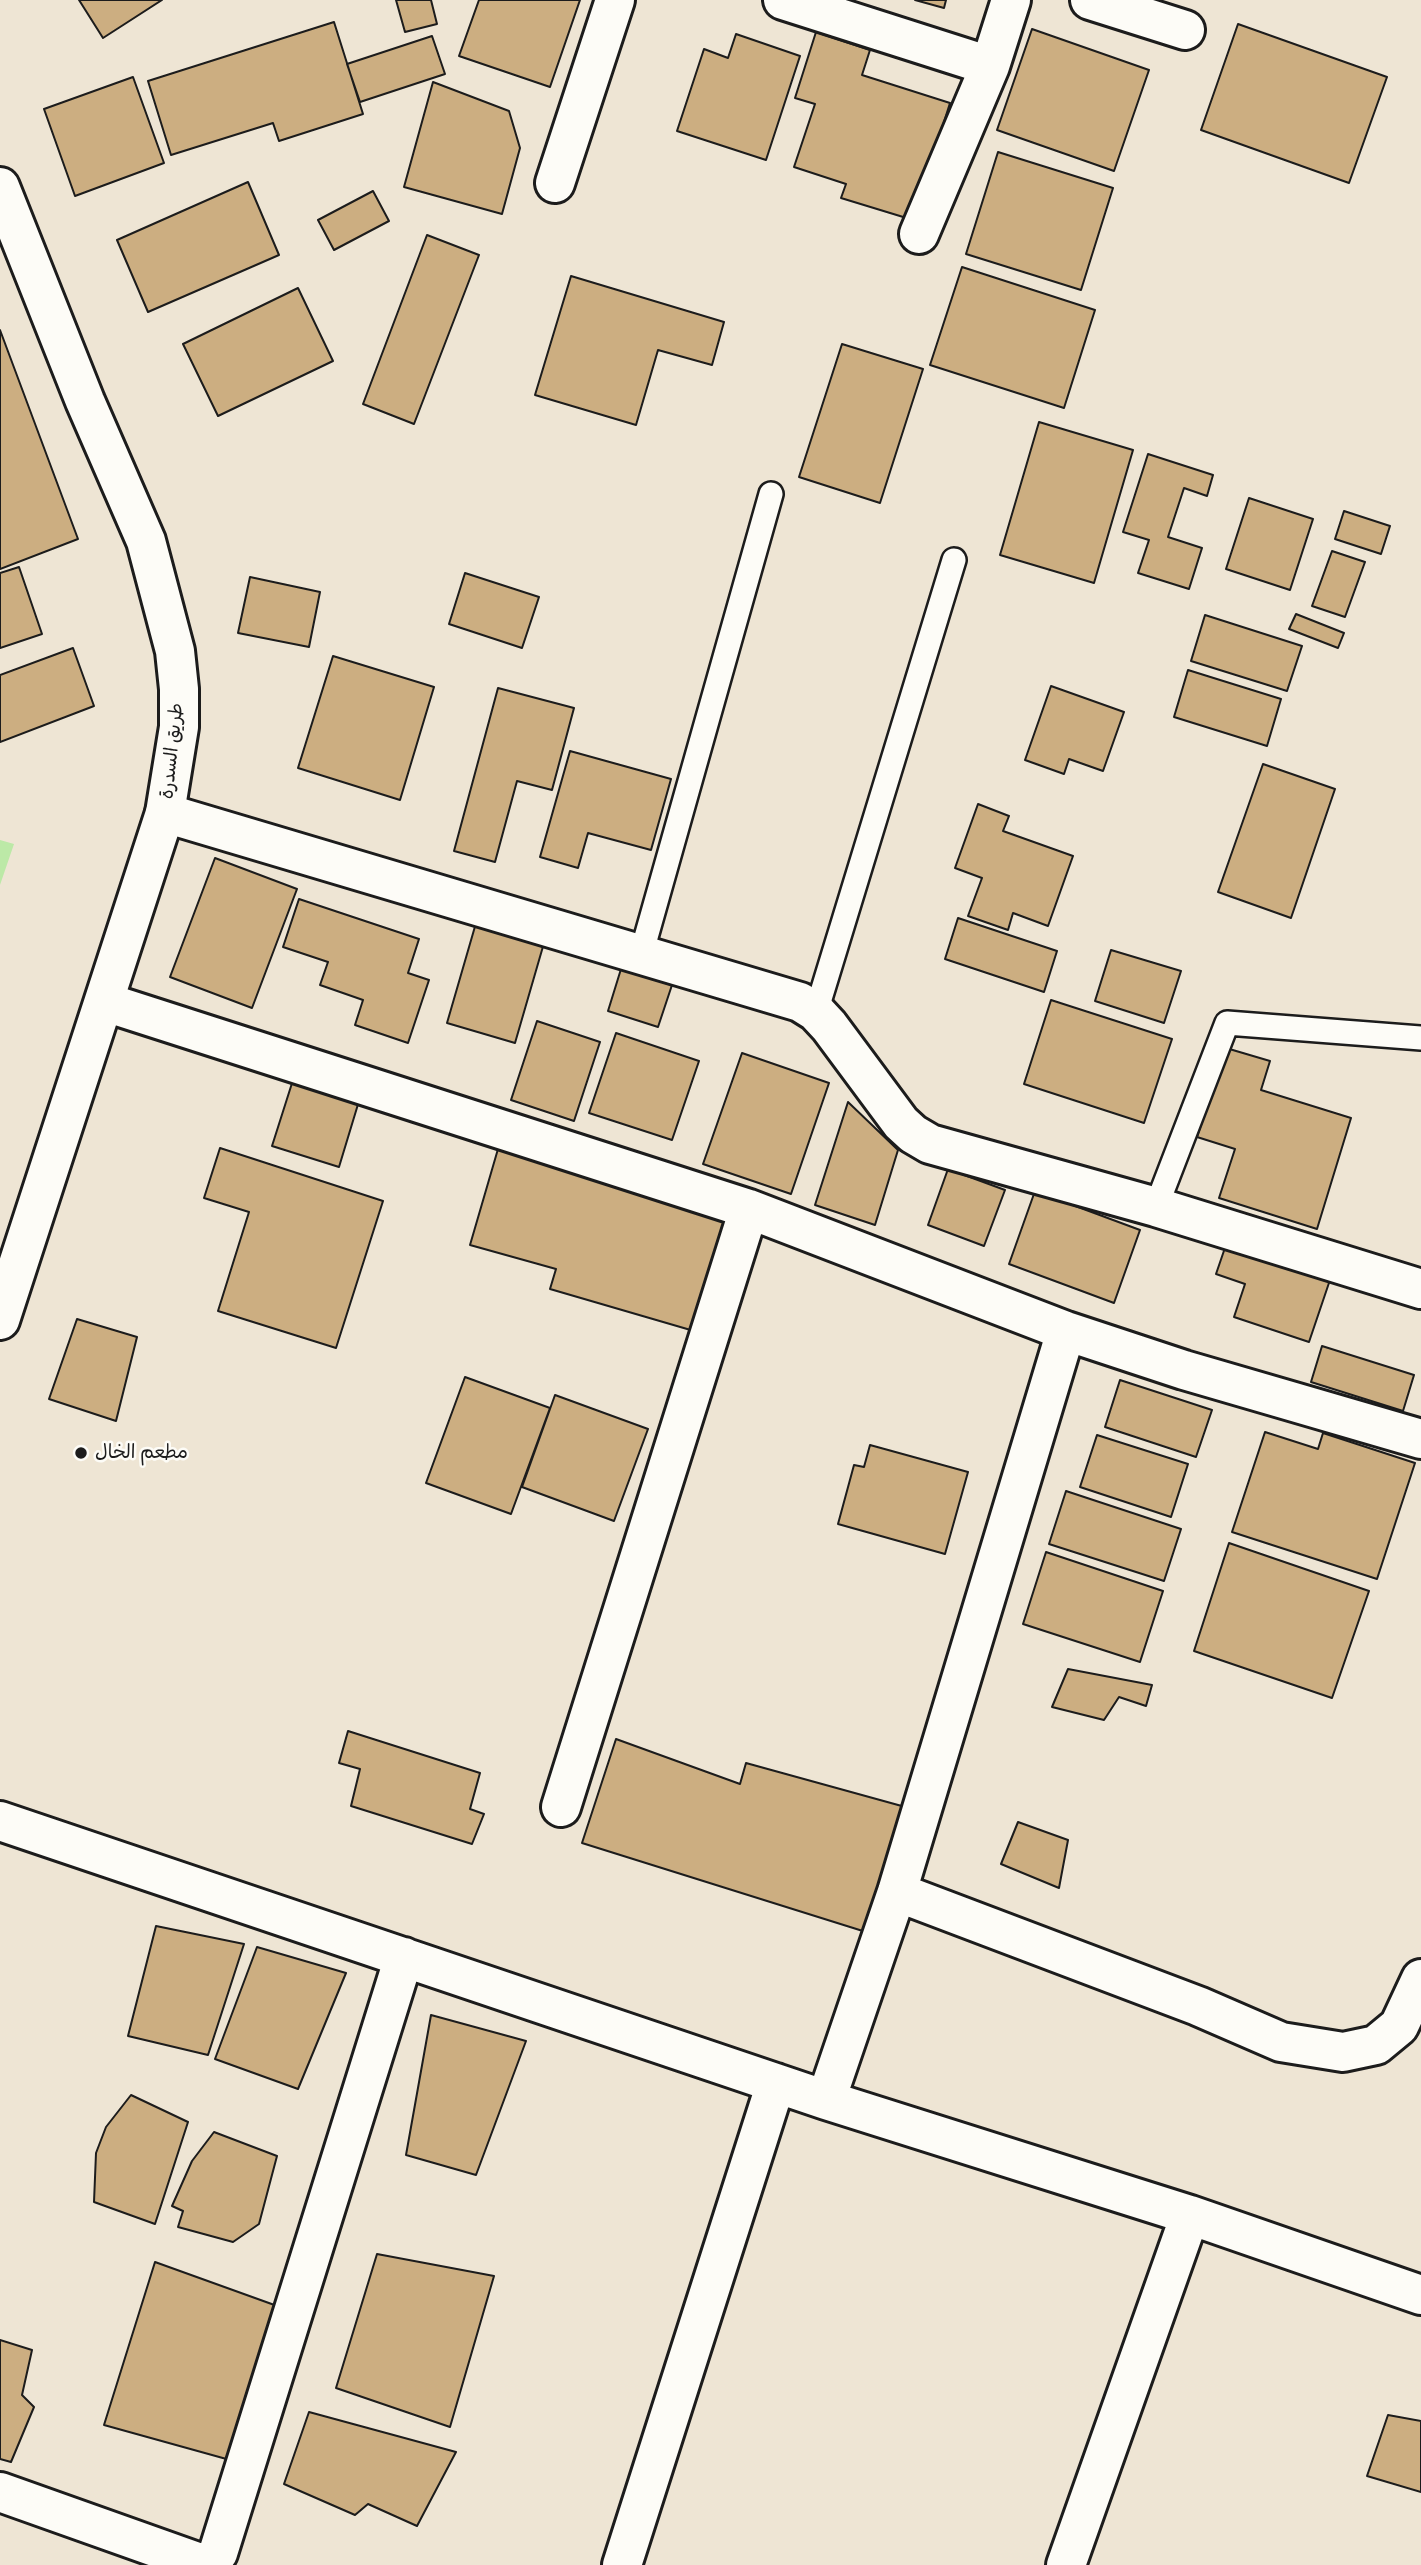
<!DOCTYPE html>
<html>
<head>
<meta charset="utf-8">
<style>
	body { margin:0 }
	canvas { display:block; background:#eee5d4 }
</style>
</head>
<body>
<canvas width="1421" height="2565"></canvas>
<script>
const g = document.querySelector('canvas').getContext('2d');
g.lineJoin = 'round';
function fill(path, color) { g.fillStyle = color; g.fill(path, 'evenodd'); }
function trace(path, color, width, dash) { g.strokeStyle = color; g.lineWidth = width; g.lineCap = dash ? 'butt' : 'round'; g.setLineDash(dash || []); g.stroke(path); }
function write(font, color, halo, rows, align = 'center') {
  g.font = font + ' Delius,"Playpen Sans Arabic",sans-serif'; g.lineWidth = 5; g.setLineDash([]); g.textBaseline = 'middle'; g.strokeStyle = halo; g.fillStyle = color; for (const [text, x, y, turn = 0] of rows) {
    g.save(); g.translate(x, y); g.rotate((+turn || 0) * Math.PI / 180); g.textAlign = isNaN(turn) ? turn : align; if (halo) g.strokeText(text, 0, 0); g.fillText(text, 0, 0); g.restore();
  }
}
const green = new Path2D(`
	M0,840L14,844L0,885Z`);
const building = new Path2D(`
	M79,0H162L103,38Z
	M396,0H431L437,24L405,32Z
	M479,0H580L550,87L459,56Z
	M915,0H946L944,8Z
	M334,22L363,114L279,141L273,123L171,155L148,81Z
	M1238,24L1387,77L1349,183L1201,130Z
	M1032,29L1149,70L1114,171L997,130Z
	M816,32L870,50L862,75L950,103L913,220L841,198L846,184L794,167L815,104L795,98Z
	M736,34L800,56L766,160L677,131L704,49L728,58Z
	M432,36L445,74L360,102L347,64Z
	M133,77L164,163L75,196L44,109Z
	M433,82L509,111L520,148L502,214L404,187Z
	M998,152L1113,188L1081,290L966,254Z
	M248,182L279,255L148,312L117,240Z
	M373,191L389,221L334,250L318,220Z
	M427,235L479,255L414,424L363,404Z
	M962,267L1095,310L1064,408L930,365Z
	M571,276L724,322L712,365L658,350L636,425L535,395Z
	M298,288L333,361L218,416L183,344Z
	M0,330L78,539L0,569Z
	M842,344L923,369L880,503L799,477Z
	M1039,422L1133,450L1094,583L1000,555Z
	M1148,454L1213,475L1207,496L1184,488L1168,537L1202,548L1189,589L1138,573L1149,540L1123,532Z
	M1249,498L1313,519L1290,590L1226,569Z
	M1344,511L1390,526L1381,554L1335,539Z
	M1332,551L1365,562L1345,617L1312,606Z
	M19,567L42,634L0,648V573Z
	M465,573L539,597L522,648L449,624Z
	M250,577L320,592L309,647L238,633Z
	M1296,614L1344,633L1338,648L1289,629Z
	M1205,615L1302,646L1287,691L1191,661Z
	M73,648L94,706L0,742V675Z
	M333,656L434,687L400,800L298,768Z
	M1188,670L1281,699L1267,746L1174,717Z
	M1051,686L1124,712L1103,771L1069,759L1064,774L1025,760Z
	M498,688L574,708L552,790L517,781L495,862L454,851Z
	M570,751L671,779L651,850L588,833L578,868L540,857Z
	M1263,764L1335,789L1291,918L1218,892Z
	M978,804L1009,816L1003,831L1073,856L1048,926L1013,913L1008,930L968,916L982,878L955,868Z
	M215,858L297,889L252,1008L170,977Z
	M299,899L419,939L408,973L429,980L408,1043L355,1025L363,1000L320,985L328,962L283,947Z
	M958,918L1057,951L1044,992L945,959Z
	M476,923L544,943L515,1043L447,1023Z
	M1111,950L1181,971L1164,1023L1095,1001Z
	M621,969L672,985L658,1027L608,1011Z
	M1051,1000L1172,1039L1144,1123L1024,1084Z
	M537,1021L600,1042L574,1121L511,1100Z
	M616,1033L699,1061L672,1140L589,1113Z
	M1226,1048L1270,1061L1261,1090L1351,1118L1317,1229L1219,1198L1235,1149L1197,1137Z
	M742,1053L829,1083L791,1194L703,1164Z
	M293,1080L359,1101L339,1167L272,1146Z
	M848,1102L898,1150L875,1225L815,1205Z
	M220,1148L383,1201L336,1348L218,1311L249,1212L204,1198Z
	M498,1149L727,1216L694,1331L550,1289L556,1269L470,1245Z
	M948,1169L1005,1190L984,1246L928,1225Z
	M1035,1191L1140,1230L1114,1303L1009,1264Z
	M1228,1239L1332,1274L1309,1342L1234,1317L1245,1284L1216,1274Z
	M77,1319L137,1337L116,1421L49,1399Z
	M1322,1346L1414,1375L1403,1411L1311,1382Z
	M465,1377L550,1408L511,1514L426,1483Z
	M1120,1380L1212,1410L1196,1457L1105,1427Z
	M555,1395L648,1429L614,1521L522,1487Z
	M1265,1432L1318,1449L1323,1433L1415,1463L1377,1579L1232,1532Z
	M1097,1435L1188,1464L1171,1517L1080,1487Z
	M870,1445L968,1472L945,1554L838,1524L854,1465L864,1467Z
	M1066,1491L1181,1529L1164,1581L1049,1544Z
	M1229,1543L1369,1591L1332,1698L1194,1651Z
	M1046,1552L1163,1591L1140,1662L1023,1624Z
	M1068,1669L1152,1685L1146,1706L1119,1697L1104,1720L1052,1707Z
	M348,1731L480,1773L470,1809L484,1814L472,1844L351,1806L360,1769L339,1763Z
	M616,1739L740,1784L746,1763L909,1808L866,1932L582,1843Z
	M1018,1822L1068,1840L1059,1888L1001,1864Z
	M156,1926L244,1944L208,2055L128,2036Z
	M257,1947L346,1973L298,2089L215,2059Z
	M431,2015L526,2041L476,2175L406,2155Z
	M131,2095L188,2122L155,2224L94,2202L96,2153L106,2127Z
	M214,2132L277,2156L259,2224L233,2242L178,2227L183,2211L172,2206L192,2161Z
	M377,2254L494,2276L450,2427L336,2388Z
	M155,2262L280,2307L230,2460L104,2425Z
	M0,2340L32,2350L22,2395L34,2407L11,2462L0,2459Z
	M309,2412L456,2452L417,2526L368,2504L355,2515L284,2484Z
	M1388,2415L1421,2421V2492L1367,2476Z`);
const service = new Path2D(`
	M641,955L771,494
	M816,1012L954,560
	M1156,1207L1227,1023L1421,1038`);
const minor = new Path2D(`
	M783,0L990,66
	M1090,0L1185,30
	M555,183L615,0
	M919,234L990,66L1011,0
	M165,813L800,1002L816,1012L829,1026L901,1123L913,1134L930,1144L1156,1207L1421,1289
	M105,1002L749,1209L1066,1331L1184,1370L1421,1439
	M561,1807L749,1209
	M0,1821L826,2100L1190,2215L1421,2295
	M897,1892L1198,2006L1281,2042L1343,2052L1376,2045L1399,2026L1421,1979
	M826,2100L897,1892L1066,1331
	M0,2492L197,2562H209L218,2553L404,1957
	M622,2565L776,2083
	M1066,2565L1190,2215`);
const primary = new Path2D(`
	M0,187L85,401L146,541L175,651L179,689V727L165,813L0,1320`);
const markers = [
	[81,1453,7,"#1c1c1c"]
];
const streetNames = [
	["طريق السدرة",172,751,-84]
];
const poiNames = [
	["مطعم الخال",95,1453]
];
fill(green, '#bce9a7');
fill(building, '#ccae81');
trace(building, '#1c1c1c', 2);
trace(service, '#1c1c1c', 28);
trace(minor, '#1c1c1c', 44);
trace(primary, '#1c1c1c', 44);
trace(service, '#fdfcf7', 23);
trace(minor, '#fdfcf7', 38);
trace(primary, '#fdfcf7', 38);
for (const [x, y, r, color] of markers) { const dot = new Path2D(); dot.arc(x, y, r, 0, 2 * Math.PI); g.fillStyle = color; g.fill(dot); trace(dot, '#fdfcf7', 2.5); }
write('19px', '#1c1c1c', '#fdfcf7', streetNames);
write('19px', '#1c1c1c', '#fdfcf7', poiNames, 'left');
</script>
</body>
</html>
